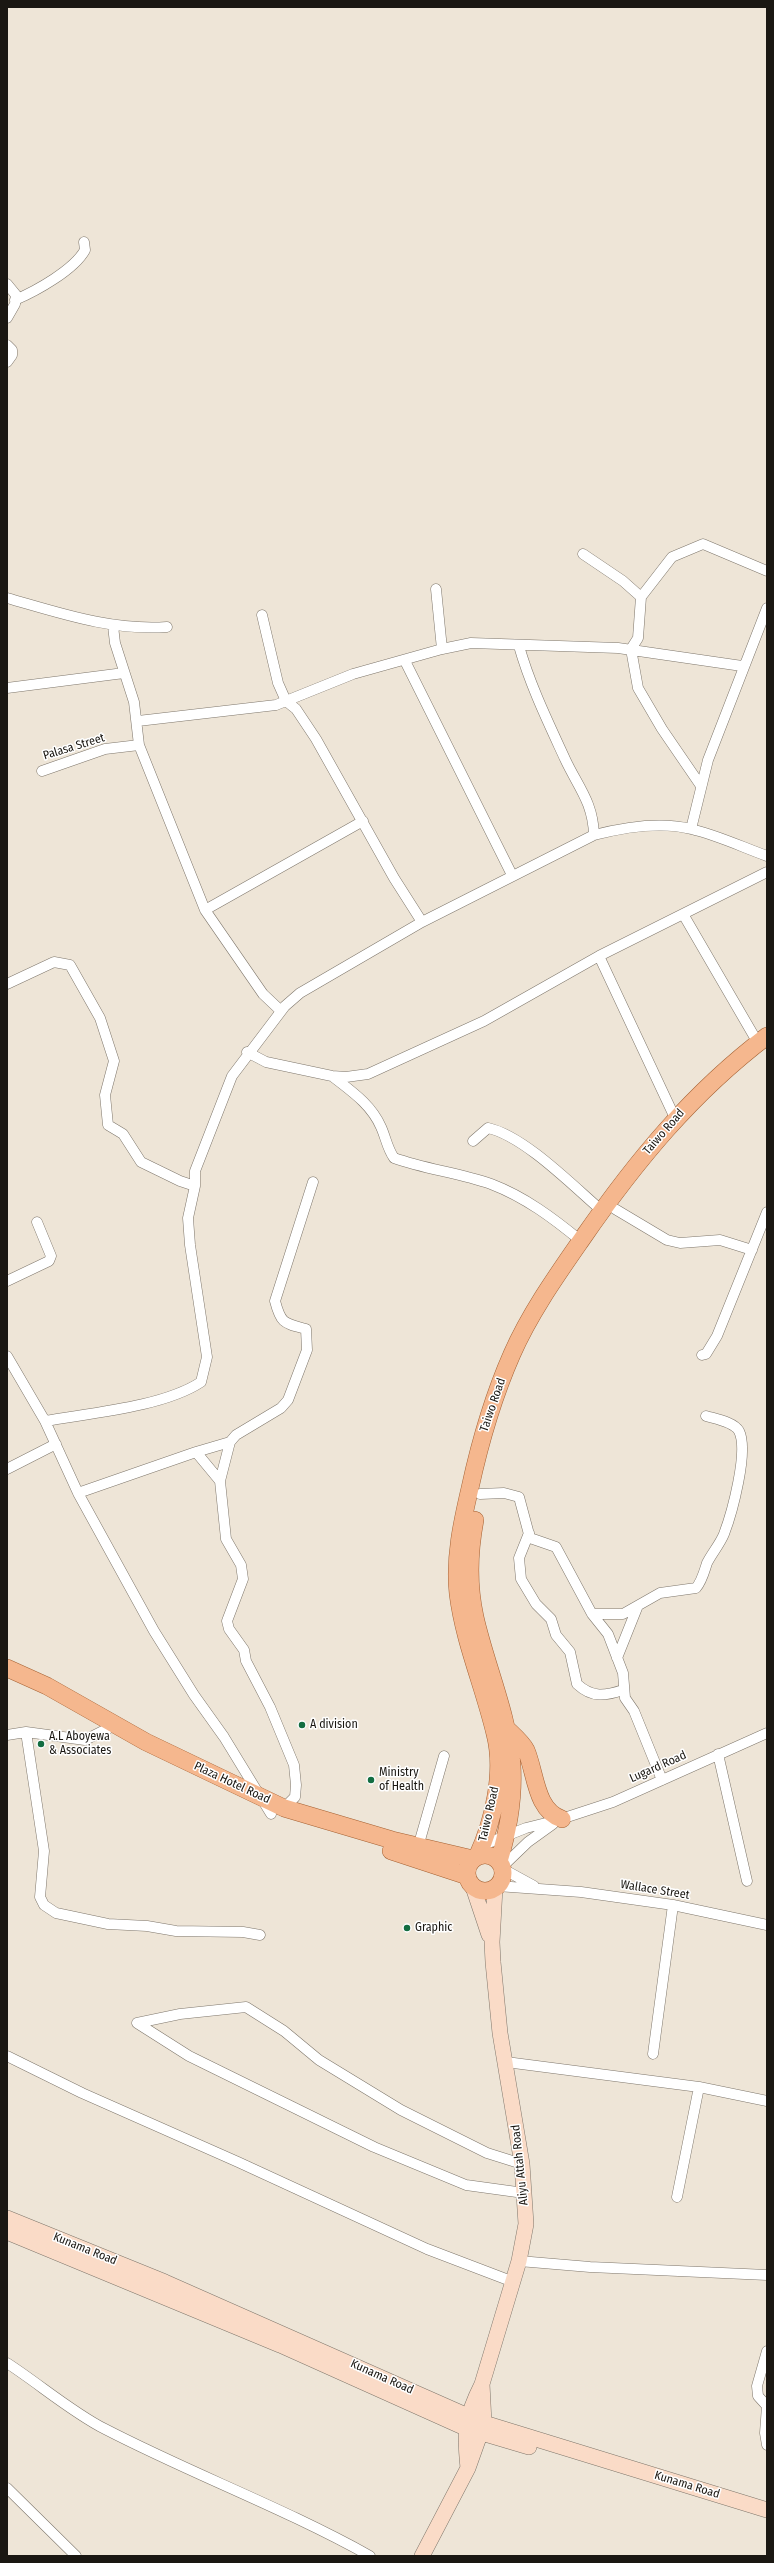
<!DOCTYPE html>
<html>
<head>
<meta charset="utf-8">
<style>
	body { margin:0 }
	#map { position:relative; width:774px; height:2563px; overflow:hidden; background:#eee5d7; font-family:"Fira Sans Condensed",sans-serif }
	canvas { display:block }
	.frame { position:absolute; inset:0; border:8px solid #1a1712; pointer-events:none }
</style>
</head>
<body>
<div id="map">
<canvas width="774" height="2563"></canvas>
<div class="frame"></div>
</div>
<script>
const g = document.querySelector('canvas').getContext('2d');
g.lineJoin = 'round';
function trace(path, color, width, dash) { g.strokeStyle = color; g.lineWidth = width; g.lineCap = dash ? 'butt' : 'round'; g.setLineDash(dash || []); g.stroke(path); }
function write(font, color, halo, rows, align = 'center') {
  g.font = font + ' "Fira Sans Condensed",sans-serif'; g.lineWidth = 3; g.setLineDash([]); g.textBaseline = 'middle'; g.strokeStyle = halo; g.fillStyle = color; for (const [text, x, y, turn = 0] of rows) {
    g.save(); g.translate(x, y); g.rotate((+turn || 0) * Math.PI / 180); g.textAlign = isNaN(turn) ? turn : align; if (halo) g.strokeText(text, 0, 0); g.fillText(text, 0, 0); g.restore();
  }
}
const street = new Path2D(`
	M7,284L16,295L15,304L7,318
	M15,300C36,291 74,270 85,250L84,242
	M7,345L12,350V355L7,362
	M583,554L623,581L641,597L672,557L703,544L767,571
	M436,589L442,649
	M641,597L638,638L631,649L638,688L662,729L701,786
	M7,598C60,613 112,631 167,627
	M262,615L278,683L286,701L296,709L316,739L394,878L422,922
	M113,626L115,643L134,702L139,745L205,910L263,994L281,1011
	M519,646C530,685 548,722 565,759C578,787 593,802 594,835
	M405,661L512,875
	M7,688L124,673
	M138,721L276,705L353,674L442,649L471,643L618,648L742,666
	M42,771L105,749L139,745
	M691,829L708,760L767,608
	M205,910L363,821
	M683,914L758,1043
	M599,956L675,1118
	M7,984L54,962L70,965L100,1018L114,1061L105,1095L108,1125L123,1134L141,1162L180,1181L195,1186
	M247,1052L266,1062L332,1076L346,1077L368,1074L484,1021L599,956L767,872
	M332,1076C351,1091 371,1104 381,1127C386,1138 387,1148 394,1158C425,1169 459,1173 491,1184C525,1197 553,1218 581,1241
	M473,1141L488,1128C524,1136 572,1185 601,1210
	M615,1209L667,1240L680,1243L720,1240L752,1250
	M7,1281L49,1261L51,1256L37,1222
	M702,1355L706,1354L717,1336L767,1212
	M7,1356L45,1421L78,1493L154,1631L194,1695L224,1737L271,1814
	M45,1421C90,1413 163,1407 201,1382L207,1357L190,1245L188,1218L195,1186V1171L232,1076L285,1006L300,993L422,922L594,835C625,827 660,821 691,829C717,835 742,847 767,856
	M196,1452L220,1481
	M7,1469L56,1444
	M78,1493L196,1452L230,1442
	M480,1494L504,1493L519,1497L530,1538L556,1547L592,1614L608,1634L623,1673L625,1698L634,1711L662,1780
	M529,1533L519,1558L521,1579L536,1604L551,1619L556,1635L570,1652L577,1684C592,1698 605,1696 623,1690
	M592,1614H623L660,1593L696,1588C702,1581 704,1572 707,1563C712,1553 720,1544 724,1534C732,1513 749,1451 739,1431C734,1422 716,1419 706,1416
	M617,1658L637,1608
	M26,1732L44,1851L40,1897L44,1905L56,1913L108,1924L147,1926L176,1931L243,1932L260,1935
	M7,1735L26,1732L85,1740L109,1728
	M718,1754L747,1881
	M284,1808L295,1797L296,1785L294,1765L270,1707L246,1661L244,1650L229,1629L227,1621L243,1579L241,1565L226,1539L220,1481L230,1442L236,1435L281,1408L288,1400L307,1350L306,1329C284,1323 281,1324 275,1301L313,1182
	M483,1845L526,1828L558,1820L613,1802L767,1733
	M418,1847L444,1756
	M502,1867L528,1842L553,1824
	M503,1869L534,1886
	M497,1886L581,1892L673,1905L767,1925
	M137,2023L180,2014L246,2007L284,2031L319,2060L401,2110L487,2153L522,2164
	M137,2023L189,2056L374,2147L466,2185L524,2193
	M653,2054L673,1905
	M7,2056L82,2093L238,2162L427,2249L511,2281
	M506,2062L699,2087L767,2101
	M677,2197L699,2087
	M519,2261L590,2267L767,2275
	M767,2351L757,2386L758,2396L767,2406L765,2433L767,2445
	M7,2363C38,2383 73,2413 105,2429C192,2474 284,2508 370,2556
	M7,2488L76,2556`);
const secondary = new Path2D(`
	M472,1884L489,1935
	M7,2218L165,2282L484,2423L767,2510
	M7,2232L280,2345L465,2428L529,2447
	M482,2384L519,2261L526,2224L522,2164L500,2033L493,1962L492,1942L495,1888
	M482,2384L484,2423L468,2468C464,2430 465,2418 482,2384Z
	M422,2556L468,2468`);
const primary = new Path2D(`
	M475,1520C469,1552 468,1585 475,1617C486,1666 508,1714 512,1765C514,1796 508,1831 499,1861
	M7,1668L47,1686L146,1742L284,1808L392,1840L473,1859
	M505,1727C512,1734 522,1742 526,1750C536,1773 535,1810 562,1819
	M391,1851L467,1876
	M467 1873a18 18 0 1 1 36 0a18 18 0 1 1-36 0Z
	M477,1857C493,1822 505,1773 495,1734C484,1687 464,1642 458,1594C454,1558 462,1522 470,1488C480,1442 493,1397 512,1354C530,1313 557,1275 582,1239C636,1161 692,1093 767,1036`);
const markers = [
	[302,1725,4,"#136d41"],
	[41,1744,4,"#136d41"],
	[371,1780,4,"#136d41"],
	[407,1928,4,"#136d41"]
];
const streetNames = [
	["Palasa Street",74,747,-17],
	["Taiwo Road",664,1132,-49],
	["Taiwo Road",493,1405,-71],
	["Lugard Road",658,1767,-24],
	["Plaza Hotel Road",232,1783,25],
	["Taiwo Road",489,1814,-77],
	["Wallace Street",655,1890,9],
	["Aliyu Attah Road",520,2165,-96],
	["Kunama Road",85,2249,22],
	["Kunama Road",382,2377,24],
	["Kunama Road",687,2485,17]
];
const poiNames = [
	["A division",310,1725],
	["A.L Aboyewa",49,1737],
	["& Associates",49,1751],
	["Ministry",379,1773],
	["of Health",379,1787],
	["Graphic",415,1928]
];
trace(street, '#7e766b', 11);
trace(secondary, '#7e766b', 16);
trace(primary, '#a46032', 18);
trace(street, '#fff', 10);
trace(secondary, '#fadbc7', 15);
trace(primary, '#f5b78e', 17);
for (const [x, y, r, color] of markers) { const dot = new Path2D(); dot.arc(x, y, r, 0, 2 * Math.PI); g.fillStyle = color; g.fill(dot); trace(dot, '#fff', 1.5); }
write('12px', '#1a1712', '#fff', streetNames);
write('12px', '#1a1712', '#fff', poiNames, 'left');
</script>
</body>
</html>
